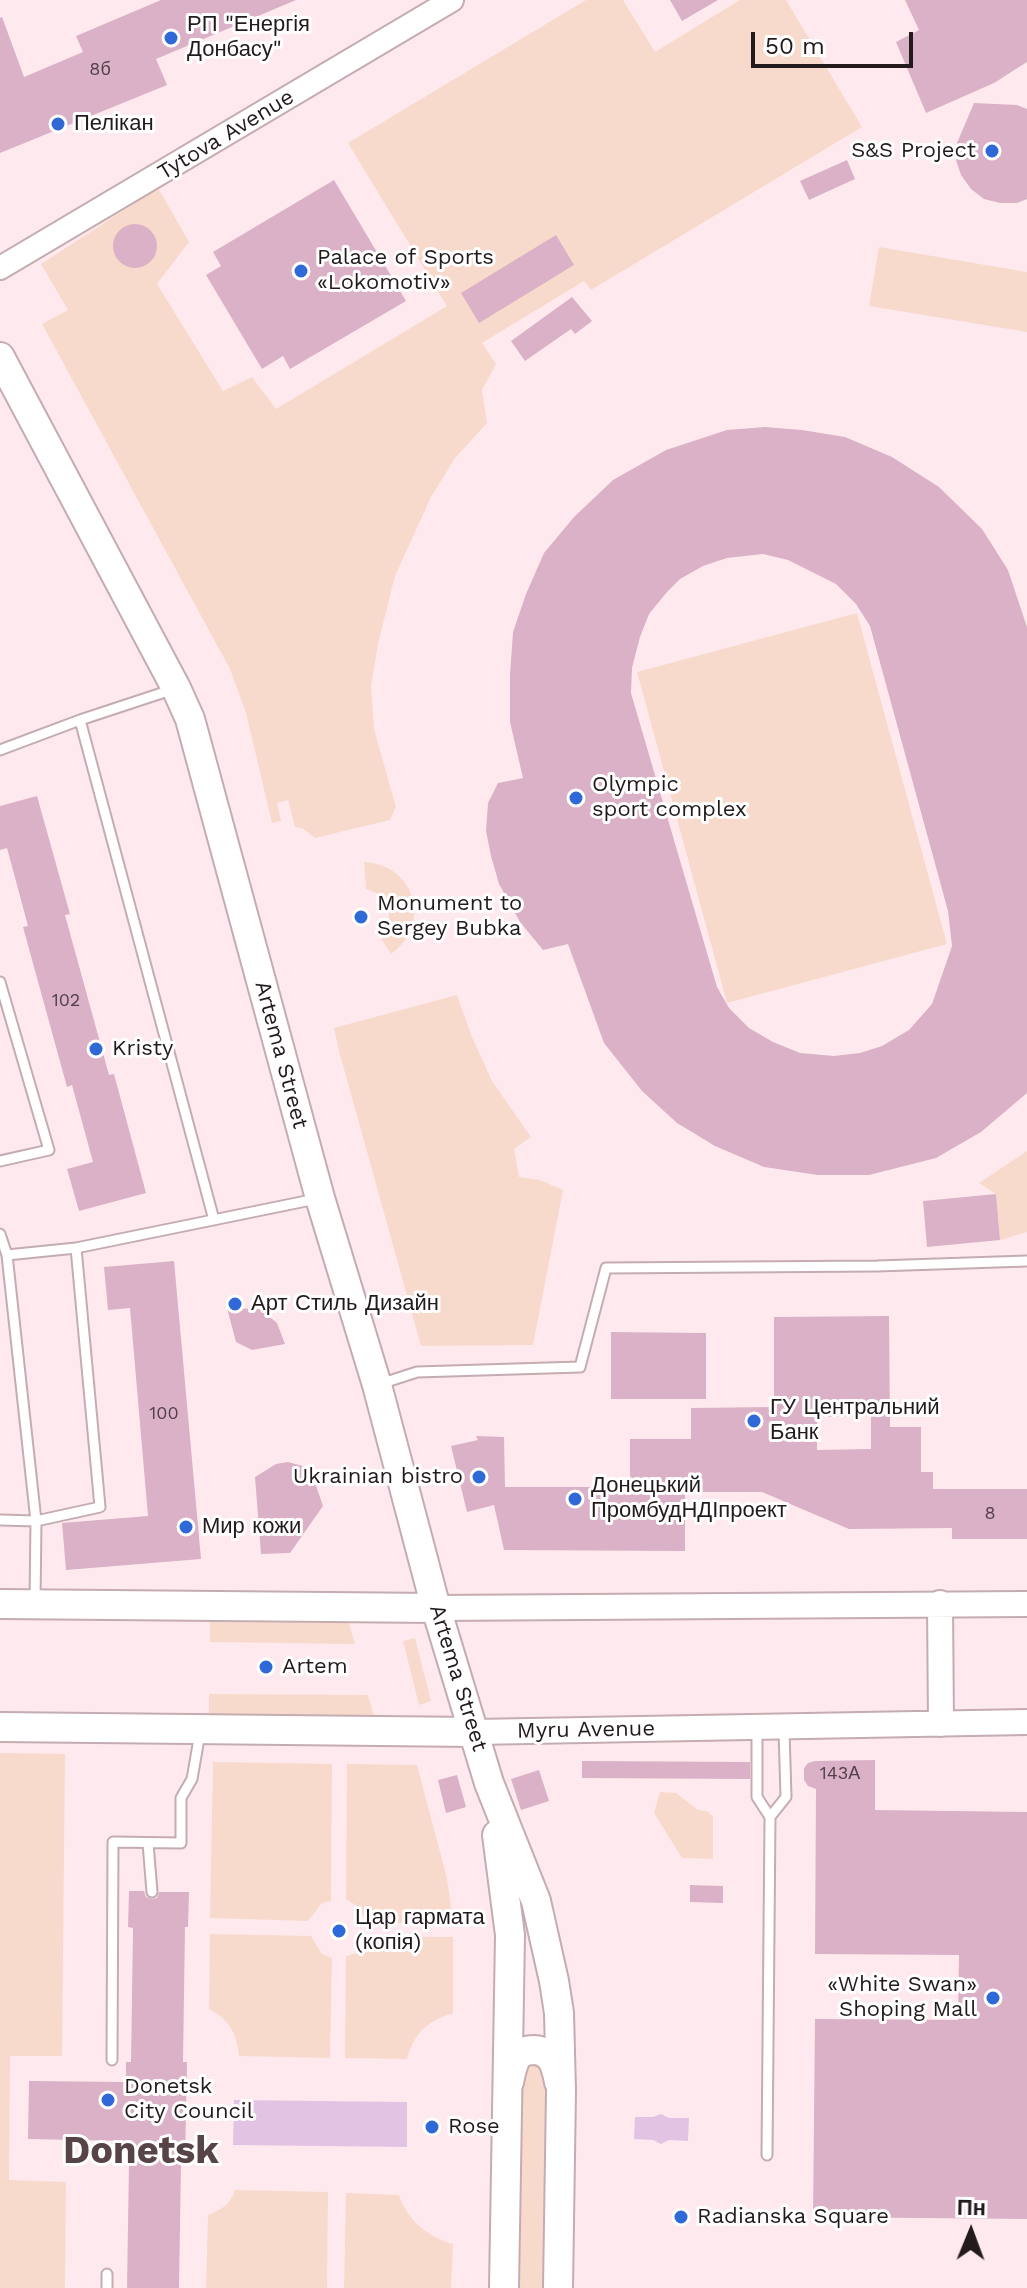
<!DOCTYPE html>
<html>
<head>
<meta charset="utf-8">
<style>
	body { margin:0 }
	#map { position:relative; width:1027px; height:2288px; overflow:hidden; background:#feeaee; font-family:"Work Sans",sans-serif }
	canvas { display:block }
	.north { position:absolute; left:931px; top:2192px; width:80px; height:80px; -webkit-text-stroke:6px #fff; paint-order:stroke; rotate:1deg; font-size:22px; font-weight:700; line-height:32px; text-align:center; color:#231a1c }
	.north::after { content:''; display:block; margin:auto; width:28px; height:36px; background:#231a1c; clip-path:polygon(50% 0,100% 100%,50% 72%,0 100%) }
	.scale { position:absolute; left:751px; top:32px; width:162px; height:36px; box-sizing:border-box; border:4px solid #231a1c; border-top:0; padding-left:10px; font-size:24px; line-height:28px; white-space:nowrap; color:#231a1c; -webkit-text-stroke:6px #fff; paint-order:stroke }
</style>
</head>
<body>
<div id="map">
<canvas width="1027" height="2288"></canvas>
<div class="north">Пн</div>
<div class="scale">50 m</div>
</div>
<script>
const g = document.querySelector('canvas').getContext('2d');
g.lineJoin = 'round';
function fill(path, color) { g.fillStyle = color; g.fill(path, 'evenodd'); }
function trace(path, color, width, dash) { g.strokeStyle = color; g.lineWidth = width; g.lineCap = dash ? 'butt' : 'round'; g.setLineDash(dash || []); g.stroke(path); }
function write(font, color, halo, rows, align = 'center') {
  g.font = font + ' "Work Sans",sans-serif'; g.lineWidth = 6; g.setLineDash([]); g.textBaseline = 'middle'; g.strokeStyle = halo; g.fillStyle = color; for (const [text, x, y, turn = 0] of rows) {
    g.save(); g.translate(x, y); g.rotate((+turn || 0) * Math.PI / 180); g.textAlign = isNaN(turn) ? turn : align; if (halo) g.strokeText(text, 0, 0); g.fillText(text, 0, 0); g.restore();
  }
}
const green = new Path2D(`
	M586,0H623L655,52L740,0H786L862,127L591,290L584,281L482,343L496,364L482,390L487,423L455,458L431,497L395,576L378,644L371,686L374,729L396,807L390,820L315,838L302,828L295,827L288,800L277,803L281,821L272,823L246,713L230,669L42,324L68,310L41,264L158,188L189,242L157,284L223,391L252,377L276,409L447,306L348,143Z
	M879,247L1027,272V332L869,306Z
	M857,613L947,944L727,1003L637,672Z
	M364,862C415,864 433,925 391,954L378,933L389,918C389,902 382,894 366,889Z
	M457,995L472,1037L492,1081L531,1137L514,1149L519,1177L540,1180L563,1190L533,1345L421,1346L339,1051L334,1028Z
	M1027,1151V1232L1000,1240L996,1194L979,1183Z
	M210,1622L349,1623L355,1644L210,1642Z
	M415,1638L431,1701L419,1705L403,1641Z
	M209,1694L368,1695L375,1720L209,1715Z
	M0,1753L65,1754L62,2056H10L9,2180L66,2182L65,2288H0Z
	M213,1762L332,1764L331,1901L322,1903L308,1921L210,1918Z
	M347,1764L417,1765L447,1878L453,1923H368L357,1906L346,1899Z
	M660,1792L676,1793L698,1810L707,1811L713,1817V1859L682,1858L654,1813Z
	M210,1934L311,1936L322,1954L332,1958L330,2058L239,2056C237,2034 229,2019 209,2009Z
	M370,1937H453V2013C426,2022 415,2032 407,2059L345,2058L346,1956L357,1953Z
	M532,2065L541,2066L547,2079L545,2288H520L522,2079L527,2067Z
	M235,2190L328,2192L327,2288H206L208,2215C222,2209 230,2205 235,2190Z
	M346,2193L399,2195C408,2221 427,2236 453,2244L451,2288H344Z`);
const water = new Path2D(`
	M234,2100L407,2102V2147L233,2145Z
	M661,2114L669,2118H689L688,2141L669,2140L661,2144L653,2140L634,2139L635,2117H653Z`);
const building = new Path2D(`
	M161,0H296L156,59L167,85L0,153V18L2,17L24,77L83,52L76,36Z
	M670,0H718L682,21Z
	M905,0H1027V62L994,83L926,113L896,42L919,30Z
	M974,103L1017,105L1027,109V199L1017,203H1000L984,199L971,189L961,175L956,160L957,143Z
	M847,160L855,179L809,200L800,181Z
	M334,180L406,301L290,369L283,356L262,369L206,275L221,266L213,252Z
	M113 246a22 22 0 1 1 44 0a22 22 0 1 1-44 0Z
	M556,235L574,265L479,323L461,293Z
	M572,297L592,321L575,334L571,329L525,361L511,341Z
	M765,427L802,430L845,437L892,457L939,487L982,529L1008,570L1027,627V1093L981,1132L936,1158L869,1175H818L764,1167L715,1146L677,1123L642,1091L604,1043L568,944L543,950L520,922L499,884L491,856L486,831L488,803L498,783L523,778L510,722V675L513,632L526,594L544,553L574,517L613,480L666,450L727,430ZM763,554L788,560L836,584L856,604L870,626L948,911L952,946L932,1004L909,1030L882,1046L860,1053L834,1056L800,1053L773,1042L749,1028L729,1008L717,987L631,693L632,668L640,637L649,614L667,592L680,579L703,566L727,558Z
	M37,796L70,914L65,915L109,1075L114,1074L146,1193L79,1211L67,1169L93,1162L72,1085L67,1087L23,927L28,926L7,848L0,850V806Z
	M996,1194L1000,1240L927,1247L923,1201Z
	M174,1261L201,1559L66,1570L62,1523L148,1516L130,1308L108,1310L104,1267Z
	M227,1308L260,1309L277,1323L285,1344L252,1350L236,1342Z
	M889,1316L890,1427H921V1472H933V1489H1027V1539H952V1528L849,1529L762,1492H685V1551L504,1550L494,1505L467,1512L451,1446L478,1440L476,1436L504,1437L505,1487H630V1439H691V1408L774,1407V1317ZM871,1416V1449L817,1450V1417Z
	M611,1332L706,1333V1399H611Z
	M288,1462L310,1468L323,1506L290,1553L261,1554L255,1477L276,1464Z
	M875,1760V1810L1027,1812V2219L813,2217L815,2019L958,2020L959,1955L815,1954L816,1789L808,1786L804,1780V1768L808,1763L815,1761Z
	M582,1761L750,1762V1779L582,1778Z
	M539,1770L549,1801L521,1810L511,1779Z
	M457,1775L466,1807L446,1813L438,1780Z
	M690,1885L723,1886V1903L690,1902Z
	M129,1891H144L146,1897L152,1899L157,1898L159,1892H189L188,1927H185L183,2062H187L185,2164H181L179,2288H127L129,2163H125V2141L28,2139L29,2081L126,2082V2062H131L133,1928L128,1927Z`);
const service = new Path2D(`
	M80,720L214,1220
	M0,750L80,720L174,689
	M0,982L49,1150L0,1161
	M0,1234L7,1255L76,1248L316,1199
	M7,1255L36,1521L35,1601
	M380,1384L417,1372L580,1367L606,1268L877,1266L1027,1261
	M0,1520L36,1521L100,1507L76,1248
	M757,1728V1797L770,1817L767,2155
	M770,1817L786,1797L784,1730
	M148,1843L152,1892
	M112,2060L113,1842L181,1843V1798L192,1779L200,1733
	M107,2288V2274`);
const tertiary = new Path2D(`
	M0,268L452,0`);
const secondary = new Path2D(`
	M940,1603L941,1724
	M436,1608L1027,1604
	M474,1732L1027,1722`);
const primary = new Path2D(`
	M0,357L176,688L190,719L320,1198L377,1385L436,1608L489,1783L536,1901L554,1981L559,2013L561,2091L558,2288
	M0,1604L436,1608
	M0,1727L474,1732
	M497,1835L510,1935L504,2288
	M509,2082C511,2074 512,2064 517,2057C521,2052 527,2050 534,2050C553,2051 556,2067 559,2082`);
const markers = [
	[171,38,8,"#2e69d7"],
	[58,124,8,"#2e69d7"],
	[992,151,8,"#2e69d7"],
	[301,271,8,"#2e69d7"],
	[576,798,8,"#2e69d7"],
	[361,917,8,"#2e69d7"],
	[96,1049,8,"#2e69d7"],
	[235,1304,8,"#2e69d7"],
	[754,1421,8,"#2e69d7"],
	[479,1477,8,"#2e69d7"],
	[575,1499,8,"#2e69d7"],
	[186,1527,8,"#2e69d7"],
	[266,1667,8,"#2e69d7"],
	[339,1931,8,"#2e69d7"],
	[993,1998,8,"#2e69d7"],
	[108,2100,8,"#2e69d7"],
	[432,2127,8,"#2e69d7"],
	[681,2217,8,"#2e69d7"]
];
const numberNames = [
	["8б",100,70],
	["102",66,1001],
	["100",164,1414],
	["8",990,1514],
	["143А",840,1774]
];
const poiNames = [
	["РП \"Енергія",187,25],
	["Донбасу\"",187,50],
	["Пелікан",74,124],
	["S&S Project",976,151,"right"],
	["Palace of Sports",317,258],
	["«Lokomotiv»",317,283],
	["Olympic",592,785],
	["sport complex",592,810],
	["Monument to",377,904],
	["Sergey Bubka",377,929],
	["Kristy",112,1049],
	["Арт Стиль Дизайн",251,1304],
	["ГУ Центральний",770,1408],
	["Банк",770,1433],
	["Ukrainian bistro",463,1477,"right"],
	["Донецький",591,1486],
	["ПромбудНДІпроект",591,1511],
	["Мир кожи",202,1527],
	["Artem",282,1667],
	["Цар гармата",355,1918],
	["(копія)",355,1943],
	["«White Swan»",977,1985,"right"],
	["Shoping Mall",977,2010,"right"],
	["Donetsk",124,2087],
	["City Council",124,2112],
	["Rose",448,2127],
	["Radianska Square",697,2217]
];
const streetNames = [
	["Tytova Avenue",226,135,-31],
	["Artema Street",281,1055,75],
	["Artema Street",458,1678,73],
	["Myru Avenue",586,1730,-1]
];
const townNames = [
	["Donetsk",141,2152]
];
fill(green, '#f8dacc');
fill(water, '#e2c3e4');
fill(building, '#dab1c7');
trace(service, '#c4acb1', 13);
trace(tertiary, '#c4acb1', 26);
trace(secondary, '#c4acb1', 28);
trace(primary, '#c4acb1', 32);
trace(service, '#fff', 9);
trace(tertiary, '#fff', 22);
trace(secondary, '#fff', 24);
trace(primary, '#fff', 28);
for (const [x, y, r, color] of markers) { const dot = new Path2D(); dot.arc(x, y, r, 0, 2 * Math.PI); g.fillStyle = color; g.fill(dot); trace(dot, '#fff', 3); }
write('18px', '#514047', null, numberNames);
write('22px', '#231a1c', '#fff', poiNames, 'left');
write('22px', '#231a1c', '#fff', streetNames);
write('bold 38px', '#574447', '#fff', townNames);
</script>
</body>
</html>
